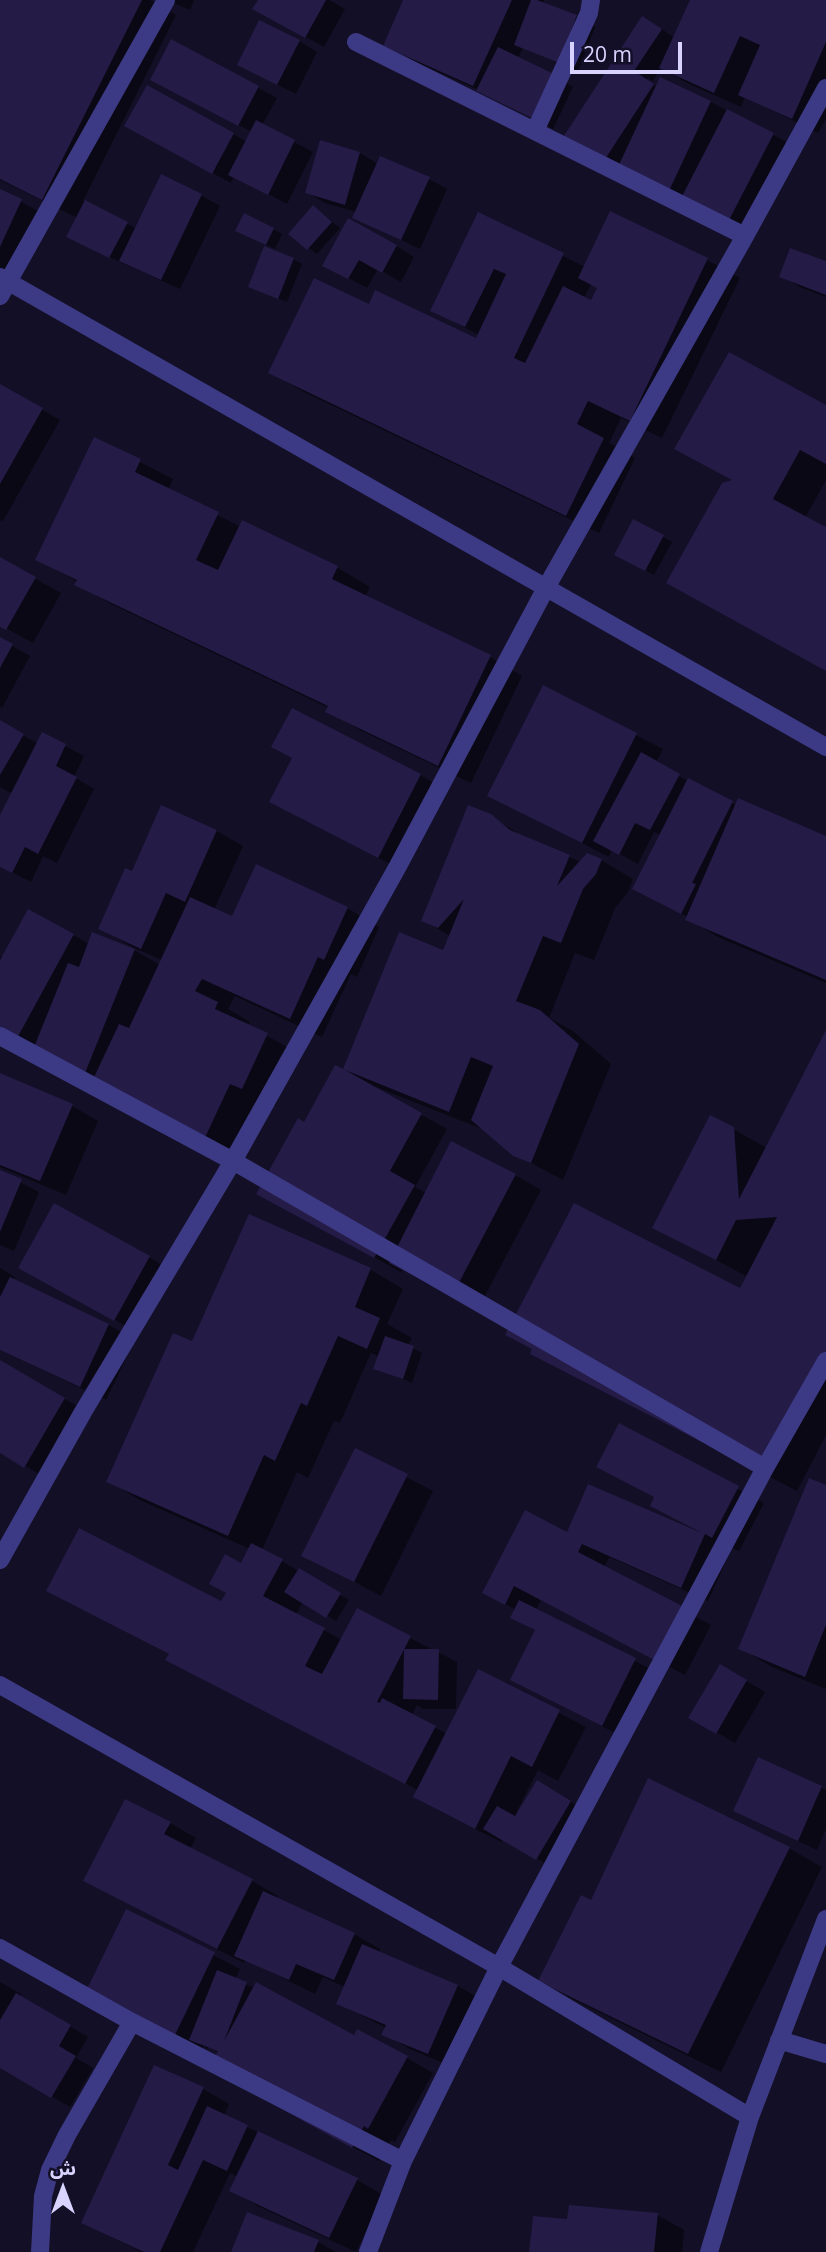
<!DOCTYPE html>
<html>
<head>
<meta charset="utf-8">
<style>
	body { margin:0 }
	#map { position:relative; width:826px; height:2252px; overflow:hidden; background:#130f26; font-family:"Open Sans","Noto Sans Arabic",sans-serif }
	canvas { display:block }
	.north { position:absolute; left:28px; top:2154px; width:70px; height:70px; -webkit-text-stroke:5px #130f26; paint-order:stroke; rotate:0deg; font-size:19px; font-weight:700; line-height:28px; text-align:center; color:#d9d4ff }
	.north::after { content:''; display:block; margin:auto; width:24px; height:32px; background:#d9d4ff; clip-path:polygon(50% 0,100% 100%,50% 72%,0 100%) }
	.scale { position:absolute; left:570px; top:42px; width:112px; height:32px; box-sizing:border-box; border:4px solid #d9d4ff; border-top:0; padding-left:9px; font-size:21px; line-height:24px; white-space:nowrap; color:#d9d4ff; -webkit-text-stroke:5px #130f26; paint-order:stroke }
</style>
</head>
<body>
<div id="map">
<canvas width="826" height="2252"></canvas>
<div class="north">ش</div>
<div class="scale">20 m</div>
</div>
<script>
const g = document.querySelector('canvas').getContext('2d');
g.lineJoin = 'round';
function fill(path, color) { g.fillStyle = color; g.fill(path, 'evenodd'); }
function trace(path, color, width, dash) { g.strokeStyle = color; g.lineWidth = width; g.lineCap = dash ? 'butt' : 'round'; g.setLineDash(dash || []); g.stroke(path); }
const shadow = new Path2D(`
	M0,0H150L176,15L83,201L137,229L201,195L220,206L180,289L87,247L78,218L0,180Z
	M167,0H194L190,10Z
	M260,0H329L345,9L324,47L273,19Z
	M405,0H544L542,4L576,17L595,27L578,72L523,48L518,58L573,87L553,129L479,90L411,60L385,45Z
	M692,0H826V119L818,133L745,97L741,107L687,83L661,68L653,81L648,78L646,81L658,88L661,79L711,102L792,145L744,237L563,141L660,28L675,38Z
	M299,41L317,52L296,94L258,75Z
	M172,42L277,98L262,125L313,152L287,204L234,176L231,183L145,136L233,134L247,142L252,132L170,89Z
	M321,142L360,153L378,164L429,179L447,189L420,249L354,217L357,212L325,203L307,192Z
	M0,191L48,216L16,282L0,275Z
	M313,207L340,228L317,254L290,234Z
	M611,213L707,260L740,278L662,438L621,418L609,443L635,458L599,533L302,391L270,372L370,306L476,340L479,335L432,310L479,214L585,267ZM591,284L599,288L592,302L584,298Z
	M273,229L282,234L275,249L246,235Z
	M396,246L414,257L401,282L378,269L367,288L324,265Z
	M293,259L302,264L287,302L259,291Z
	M826,263V297L800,287L782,276Z
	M0,386L60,420L3,521L0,520Z
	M826,407V480L805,518L826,530V670L736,481Z
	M95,439L173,479L168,490L241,527L243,523L338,568L370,587L365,597L490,657L522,676L471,783L360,730L328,711L329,708L109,603L77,584L78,582L37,559Z
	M634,521L672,542L654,575L616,554Z
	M0,559L61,593L33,643L0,625Z
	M0,639L30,656L2,708L0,707Z
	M543,688L663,749L656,763L688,781L736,805L826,838V983L720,938L687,919L688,917L661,903V835L654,832L638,864L612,850L609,857L489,795Z
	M0,722L38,744L43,734L84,756L74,777L94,789L57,863L43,856L31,882L0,866V819L13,794L0,787Z
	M294,758L420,775L446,790L404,871L298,817Z
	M162,808L217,831L243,846L214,910L233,918L347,908L379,927L357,977L351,974L322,1037L235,996L228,1009L250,1022L248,1026L299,1053L275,1106L263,1101L236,1159L0,1045V957L2,958L73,935L89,944L132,949L160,965L162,960L132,947L100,928L133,874Z
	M490,816L529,840L581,862L601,860L633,879L628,892L615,908L594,960L575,953L549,1018L573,1031L611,1064L563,1180L514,1154L482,1129L376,1087L375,1089L447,1129L415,1187L426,1193L515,1175L541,1190L478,1309L403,1270L401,1272L285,1208L304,1124L344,1071L444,952L450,936L423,920Z
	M826,1034V1435L797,1491L532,1353L741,1291L748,1277L654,1227L733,1129L767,1148Z
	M0,1075L72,1106L98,1121L66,1195L0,1167Z
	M0,1172L39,1192L14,1251L0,1245Z
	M250,1216L371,1270L403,1289L387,1324L412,1338L408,1346L422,1353L412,1383L376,1368L380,1357L371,1353L340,1423L334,1421L308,1478L297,1472L262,1550L349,1600L336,1621L303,1601L296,1615L342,1640L410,1638L457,1662L456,1709H423L417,1705L412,1715L447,1734L479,1672L586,1727L558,1781L538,1770L517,1811L520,1812L538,1782L589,1813L555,1869L503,1839L501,1842L441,1812L415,1797L418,1790L200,1678L170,1655L48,1590L222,1604L250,1549L140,1500L108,1481L193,1343Z
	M149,1257L175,1273L140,1334L47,1282Z
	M0,1268L15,1277L14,1280L109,1325L135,1340L106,1400L0,1350Z
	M0,1362L91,1414L51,1481L0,1451Z
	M619,1426L764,1503L739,1551L732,1548L708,1601L609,1557L604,1568L711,1625L685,1675L541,1600L536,1610L662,1675L629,1740L512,1680L536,1631L512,1617L516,1610L484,1592L568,1534L691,1531L693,1528L652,1505L656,1498Z
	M356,1451L433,1491L381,1596L303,1555Z
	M826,1487V1689L772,1667L740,1648Z
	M721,1666L765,1692L735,1743L691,1717Z
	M759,1759L826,1790V1829L817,1850L735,1810Z
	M649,1780L790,1849L822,1867L721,2072L572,1999L540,1980L592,1902Z
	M170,1823L196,1838L190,1849L252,1881L278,1896L277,1899L354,1934L380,1949L379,1953L458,1986L484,2001L455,2068L410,2049L384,2034L386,2028L338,2003L345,1987L323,1977L315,1994L246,1960L244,1963L85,1881Z
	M127,1911L240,1969L235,1979L354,2038L407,2058L433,2073L395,2142L391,2140L379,2161L295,2116L227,2052L208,2045V2049L203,2046L201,2051L113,2008Z
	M0,1982L21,1994L20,1997L88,2037L76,2058L93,2068L70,2107L0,2066Z
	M203,2089L229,2104L224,2116L357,2180L383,2195L356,2252L258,2206L232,2191L238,2177L230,2173L193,2252H141L83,2222Z
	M657,2215L684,2230L682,2252H531L569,2221Z
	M318,2242L336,2252H233Z`);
const building = new Path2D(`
	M0,0H142L42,200L0,179Z
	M258,0H326L305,38L252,9Z
	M403,0H512L473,86L383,46Z
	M531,0H537L577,15L559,63L514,45Z
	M690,0H826V42L792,119L738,95L760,45L740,36L714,93L659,68Z
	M642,16L662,29L634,71L654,84L600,167L560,142Z
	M259,20L300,40L277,85L237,65Z
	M171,39L259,86L238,126L150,80Z
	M498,47L556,75L534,119L476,91Z
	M660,77L711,101L668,193L617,169Z
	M147,85L234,133L212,174L124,126Z
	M727,109L774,133L725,228L678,204Z
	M256,120L295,140L268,195L228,175Z
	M320,140L360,152L345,205L305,193Z
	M380,156L430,177L401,240L352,218Z
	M161,174L202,194L161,280L119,261Z
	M0,189L22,199L0,247Z
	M85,200L128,222L109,258L66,237Z
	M313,205L332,222L307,250L288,234Z
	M610,211L708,258L630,421L588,401L577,424L604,438L566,516L268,373L314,278L369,304L375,290L476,338L506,274L494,269L465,327L430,311L478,212L564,253L514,358L525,363L563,286L591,300L597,288L578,278Z
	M244,213L274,228L266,245L235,231Z
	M348,218L397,245L382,273L359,260L348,279L322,266Z
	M264,246L294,258L278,299L248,287Z
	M790,248L826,261V295L779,277Z
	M729,352L826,405V464L800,450L773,499L826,527V671L666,583L722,483L732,480L674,449Z
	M0,384L43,408L0,484Z
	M94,437L141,459L135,472L219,512L196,560L218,570L242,520L338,566L332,579L491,655L438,766L325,712L328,706L74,585L77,580L35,560Z
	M633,519L664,535L645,571L614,555Z
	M0,557L36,577L6,630L0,627Z
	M0,637L13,644L0,668Z
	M543,685L637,733L582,843L487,796Z
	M292,708L421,774L378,858L269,802L292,758L271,747Z
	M0,720L24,734L0,775Z
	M42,732L66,744L56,766L77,777L38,854L25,847L12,873L0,867V815Z
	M641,752L680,774L650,830L635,823L619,855L593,841Z
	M688,778L733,801L692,883L696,884L681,914L632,889Z
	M738,798L826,836V980L685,920Z
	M161,805L217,830L185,902L166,893L141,949L98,929L125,868L132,871Z
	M468,805L491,814L510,830L570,855L557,886L587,853L602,859L596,874L583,889L561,943L543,936L516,1001L540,1010L579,1044L531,1163L513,1156L471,1120L493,1066L471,1057L449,1112L345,1070L422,1113L390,1171L415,1185L374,1258L256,1194L298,1118L304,1122L335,1065L343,1069L399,932L443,950L464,899L438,928L421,921Z
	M256,864L348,907L324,960L318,957L290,1019L202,979L195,991L218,1002L215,1009L268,1033L242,1089L230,1084L203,1142L88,1090L119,1024L129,1028L190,897L232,916Z
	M28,909L74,934L10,1051L0,1046V960Z
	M92,932L135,949L83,1078L30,1057L68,963L79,967Z
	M826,1030V1354L764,1474L530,1354L532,1349L505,1335L574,1203L740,1288L777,1217L736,1220L716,1260L652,1228L710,1115L734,1127L739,1199Z
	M0,1073L73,1104L40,1181L0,1165Z
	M451,1141L516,1174L452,1296L389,1263Z
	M0,1170L22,1179L0,1232Z
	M54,1203L150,1256L114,1321L18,1268Z
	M249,1214L371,1268L355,1307L380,1318L367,1349L338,1336L307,1406L301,1403L275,1461L264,1455L228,1536L106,1482L173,1333L192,1341Z
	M10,1277L109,1324L80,1387L0,1350V1297Z
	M385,1336L414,1346L403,1379L373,1369Z
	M0,1360L65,1398L24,1468L0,1453Z
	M619,1423L739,1486L712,1538L705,1534L681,1588L582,1544L578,1552L686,1608L658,1662L514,1586L505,1605L482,1593L525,1510L567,1532L588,1484L702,1533L650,1506L654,1497L596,1467Z
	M355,1448L408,1474L354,1582L301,1556Z
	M809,1478L826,1485V1625L805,1677L738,1649Z
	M79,1528L221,1601L226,1593L209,1584L225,1554L241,1563L251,1543L283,1559L263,1596L325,1628L305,1666L322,1674L357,1608L411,1636L377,1702L380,1703L382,1698L436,1726L405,1784L165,1660L169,1654L46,1591Z
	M299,1568L341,1593L326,1618L284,1592Z
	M519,1600L636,1658L602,1726L510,1680L535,1630L510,1618Z
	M404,1649H439L438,1700L403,1699Z
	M720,1664L747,1680L716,1734L688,1718Z
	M478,1669L560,1710L532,1767L511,1756L475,1829L413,1797Z
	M758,1757L822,1786L798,1841L733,1811Z
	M648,1778L790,1847L688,2054L538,1981L581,1895L591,1900Z
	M537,1780L571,1801L536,1860L483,1829L497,1806L515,1816Z
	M125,1799L171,1822L164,1834L253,1879L217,1949L83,1881Z
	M263,1891L355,1933L334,1980L296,1964L289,1980L234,1956Z
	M126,1909L215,1952L174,2037L85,1993Z
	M362,1944L458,1985L428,2054L381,2035L386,2025L336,2004Z
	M217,1970L247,1982L224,2041L256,1982L354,2035L357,2029L408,2056L368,2129L364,2126L352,2148L267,2101L273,2089L212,2062L218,2051L189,2040Z
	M16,1993L71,2025L59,2046L76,2056L51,2098L0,2068V2020Z
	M154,2065L204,2087L168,2165L178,2170L207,2106L248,2125L227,2171L203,2160L160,2252H144L81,2223Z
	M258,2131L358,2178L329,2238L229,2191Z
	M569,2205L658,2213L654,2252H529L533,2216L567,2219Z
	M247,2212L319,2240L314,2252H231Z`);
const minor = new Path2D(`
	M356,42L745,236
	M535,131L589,13L591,0
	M0,277L826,747
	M0,296L166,0
	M0,1036L233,1161L765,1468
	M0,1560L83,1412L233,1161L398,866L547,586L745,236L826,88
	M0,1685L499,1967L750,2117
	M0,1948L132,2022L403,2161
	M779,2040L826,2054
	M40,2252L43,2196L50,2170L67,2135L132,2022
	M368,2252L403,2161L499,1967L765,1468L826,1361
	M709,2252L750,2117L826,1919`);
fill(shadow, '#0007');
fill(building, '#241b47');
trace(minor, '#3d3a85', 18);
</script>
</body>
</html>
